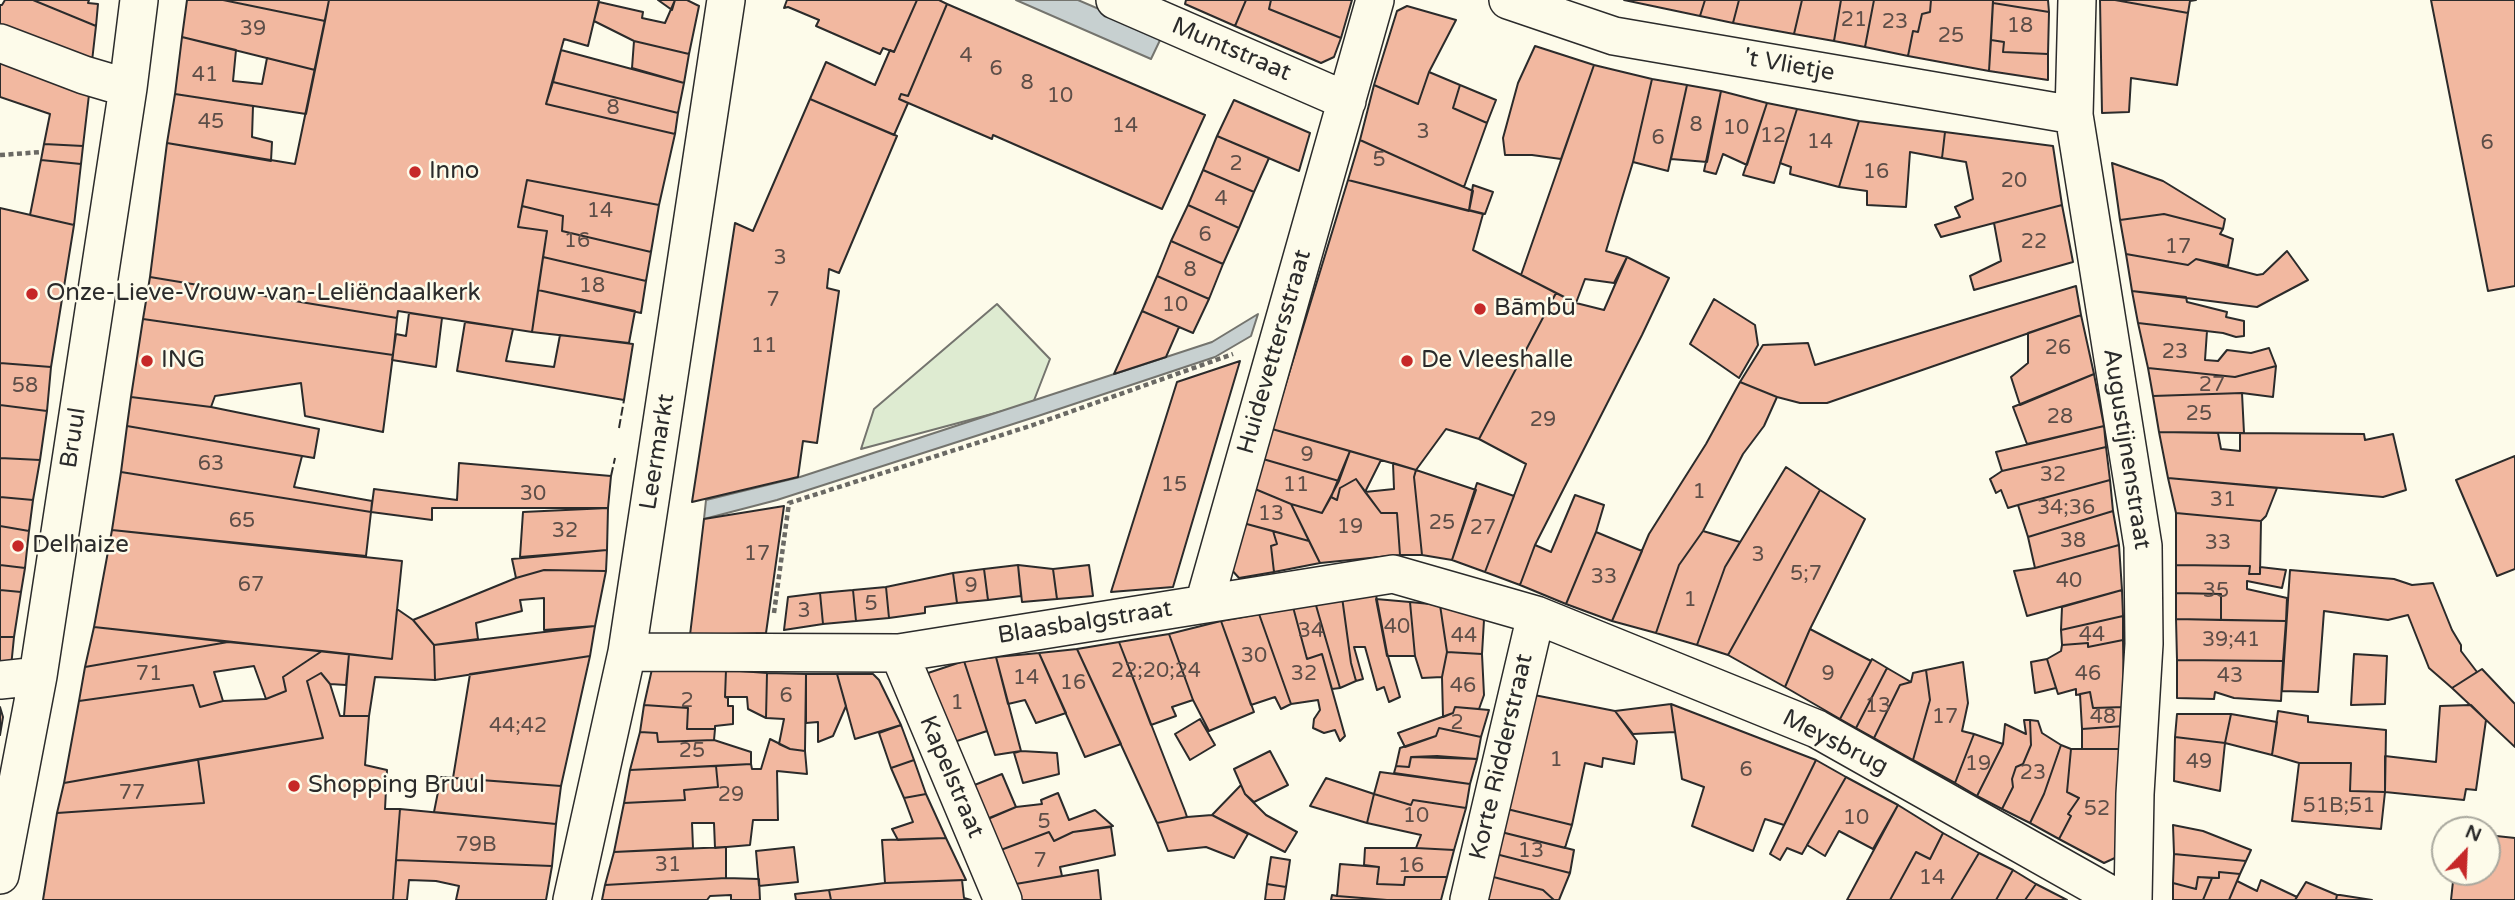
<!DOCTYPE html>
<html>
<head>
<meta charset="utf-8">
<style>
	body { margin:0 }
	#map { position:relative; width:2515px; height:900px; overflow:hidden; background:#fdfbea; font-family:"Varela Round",sans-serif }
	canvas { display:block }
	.north { position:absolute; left:2431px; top:816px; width:70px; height:70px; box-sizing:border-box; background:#fdfbea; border:2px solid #a9a89e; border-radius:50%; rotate:23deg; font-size:19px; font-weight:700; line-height:28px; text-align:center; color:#2b2b2b }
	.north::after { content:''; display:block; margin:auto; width:24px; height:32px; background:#c62828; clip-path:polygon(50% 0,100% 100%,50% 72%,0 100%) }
</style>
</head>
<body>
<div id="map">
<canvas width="2515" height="900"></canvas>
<div class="north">N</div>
</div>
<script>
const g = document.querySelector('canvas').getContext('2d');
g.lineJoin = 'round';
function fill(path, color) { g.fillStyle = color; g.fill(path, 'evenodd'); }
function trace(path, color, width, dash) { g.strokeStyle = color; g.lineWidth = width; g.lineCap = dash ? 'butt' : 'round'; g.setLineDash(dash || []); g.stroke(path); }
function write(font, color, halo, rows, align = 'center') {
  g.font = font + ' "Varela Round",sans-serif'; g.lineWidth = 5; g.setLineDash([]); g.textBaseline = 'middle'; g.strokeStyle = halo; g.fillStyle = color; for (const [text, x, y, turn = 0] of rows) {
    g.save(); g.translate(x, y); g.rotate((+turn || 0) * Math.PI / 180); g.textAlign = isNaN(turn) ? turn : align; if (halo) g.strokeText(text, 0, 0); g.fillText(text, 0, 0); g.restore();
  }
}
const green = new Path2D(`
	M997,304L1050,359L1033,403L861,449L874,409Z`);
const water = new Path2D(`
	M1016,0H1078L1162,36L1151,59Z
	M1258,314L1251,336L1215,357L1038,416L777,500L704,519L706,500L800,477L1212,342Z`);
const building = new Path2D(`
	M5,0H33L96,26L91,70L0,35V5H2Z
	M33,0H89L88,3L98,4L96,26Z
	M187,0H223L325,21L315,70L182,37Z
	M223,0H329L325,21Z
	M329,0H599L588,46L564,39L546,104L675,134L659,205L527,180L518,227L547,231L532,332L398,311L397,318L150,277L167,143L295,164Z
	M658,0H675L672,10Z
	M675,0H687L699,6L689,54L634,41L594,21L599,2L643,12L642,18L665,23Z
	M787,0H917L894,52L883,48L880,54L816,26L819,20L788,7L784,8Z
	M917,0H939L947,4L908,96L901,94L899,99L908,103L894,135L810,99L826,62L875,85L890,50L894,52Z
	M1186,0H1246L1235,26L1185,4Z
	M1246,0H1271L1269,9L1341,38L1334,57L1321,63L1235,26Z
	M1271,0H1352L1341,38L1269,9Z
	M1624,0H1705L1700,16Z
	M1705,0H1739L1733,23L1700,16Z
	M1739,0H1802L1794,34L1733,23Z
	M1802,0H1841L1834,41L1794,34Z
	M1841,0H1874L1865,47L1834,41Z
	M1874,0H1931L1930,12L1922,14L1918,32L1913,31L1908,56L1865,47Z
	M1931,0H1993L1989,71L1908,56L1913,31L1918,32L1922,14L1930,12Z
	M1993,0H2048L2049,12L1993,3Z
	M2100,0H2115L2188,13L2177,85L2131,78L2129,112L2102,113Z
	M2115,0H2196L2190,1L2188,13Z
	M2431,0H2515V286L2488,291Z
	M1993,3L2049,12L2048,54L2003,52L2004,42L1991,40Z
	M947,4L1205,115L1162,209L993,135L992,139L899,99L901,94L908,96Z
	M1407,6L1456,20L1429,72L1418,104L1374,85L1397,11Z
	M182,37L236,50L233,81L262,84L267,58L315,70L306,114L175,94Z
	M1991,40L2004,42L2003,52L2048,54V80L1989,71Z
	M634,41L689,54L684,83L632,68Z
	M1535,46L1594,65L1561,159L1532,155H1505L1503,138L1518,83Z
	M561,50L684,83L678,113L553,82Z
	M0,53L90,86L83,146L44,144L50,114L0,97Z
	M1594,65L1652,79L1633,162L1606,251L1627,257L1614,283L1585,279L1576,303L1521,275Z
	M1429,72L1460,85L1453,108L1487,123L1464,187L1360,140L1374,85L1418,104Z
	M1652,79L1687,85L1668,171L1633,162Z
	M553,82L678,113L675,134L546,104Z
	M1460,85L1496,100L1487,123L1453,108Z
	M1687,85L1721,91L1707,162L1671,159Z
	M1721,91L1767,103L1747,165L1723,154L1716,174L1704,171Z
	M175,94L253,106L252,137L272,142L271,161L167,143Z
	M810,99L897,136L839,273L829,269L827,288L839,291L817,443L803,441L798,477L692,502L735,223L753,231Z
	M1234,100L1310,133L1299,171L1217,136Z
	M1767,103L1797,109L1774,183L1743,175Z
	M1797,109L1859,121L1839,187L1790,174L1791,167L1780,163Z
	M1859,121L1945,132L1942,158L1910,152L1906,207L1867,205V191L1839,187Z
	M1945,132L2053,146L2062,205L1941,237L1935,225L1960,217L1955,207L1973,199L1966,162L1942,158Z
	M1217,136L1269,158L1254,192L1203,170Z
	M1360,140L1473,191L1469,211L1348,180Z
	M44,144L83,146L81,164L41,160Z
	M41,160L81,164L74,225L30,215Z
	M2112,163L2163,181L2225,219L2223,229L2164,214L2120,220Z
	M1203,170L1254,192L1239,228L1188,205Z
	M527,180L659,205L651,252L562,231L563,216L522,206Z
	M1348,180L1483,214L1473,250L1556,293L1479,439L1446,429L1416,470L1272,429Z
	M1473,185L1493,192L1485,214L1469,210Z
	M1188,205L1239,228L1223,264L1171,241Z
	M2062,205L2073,262L1974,290L1970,276L2001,261L1994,223Z
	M522,206L563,216L562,231L651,252L646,281L543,257L547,231L518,227Z
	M0,208L74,225L51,367L0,363Z
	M2164,214L2223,229L2220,234L2233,239L2228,266L2196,259L2188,265L2126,254L2120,220Z
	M1171,241L1223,264L1209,299L1157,276Z
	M2287,251L2308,280L2257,307L2132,291L2126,254L2188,265L2196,259L2257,275L2263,274Z
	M543,257L646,281L641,313L538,290Z
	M1627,257L1669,278L1642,335L1535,545L1520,585L1485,572L1526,464L1479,439L1556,293L1576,303L1604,310Z
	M1157,276L1209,299L1193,333L1142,311Z
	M150,277L397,318L393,355L143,319Z
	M2076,286L2081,315L1827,403H1800L1777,397L1740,382L1763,345L1808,343L1815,365Z
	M538,290L635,311L629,343L532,332Z
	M2132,291L2186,297L2187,302L2227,312L2226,317L2244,321V336L2236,337L2223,333L2138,323Z
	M1714,299L1755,325L1758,345L1739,378L1690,344Z
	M1142,311L1179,327L1166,357L1114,374Z
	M409,313L442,318L436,367L392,360L396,334L406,336Z
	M2081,315L2094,374L2020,405L2011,377L2028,363V333Z
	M143,319L393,355L383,432L305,416L301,383L215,396L211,407L131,397Z
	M465,322L513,329L506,361L554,367L560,335L633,344L624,400L457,371Z
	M2138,323L2207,331L2205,360L2218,361L2227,350L2251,353L2269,348L2276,366L2235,377L2148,368Z
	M1240,361L1173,587L1111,592L1177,382Z
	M0,363L51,367L47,411L0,405Z
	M2276,366L2273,397L2242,393L2153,396L2148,368L2235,377Z
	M2094,374L2104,426L2027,444L2013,407Z
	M1740,382L1777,397L1764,426L1743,454L1703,531L1679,565L1656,633L1612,621L1649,534L1706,444Z
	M2242,393L2244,433L2159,432L2153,396Z
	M131,397L211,407L319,429L314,458L127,426Z
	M0,405L47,411L40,460L0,458Z
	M127,426L302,456L294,487L372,501L371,512L121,472Z
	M2104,426L2106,447L2002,471L1996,452Z
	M1272,429L1350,451L1339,481L1263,459Z
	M2159,432L2218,433L2221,449L2240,451V433L2364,434L2365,440L2393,434L2406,490L2383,497L2168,478Z
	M2106,447L2110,480L2018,505L2008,508L2001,490L1996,493L1990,479L2002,471Z
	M1350,451L1381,460L1365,492L1356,479L1340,488L1337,500L1331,497Z
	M2515,456V569L2497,576L2456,480Z
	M0,458L40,460L33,500L0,497Z
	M1263,459L1339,481L1322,513L1291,504L1255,489Z
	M459,463L611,476L608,508H432V520L371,512L374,489L457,500Z
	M1393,463L1416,470L1414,477L1422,555H1400L1397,513H1381L1365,492L1394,489Z
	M1786,467L1820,490L1728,655L1697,645L1725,567Z
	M1416,470L1476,490L1452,560L1422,555L1414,477Z
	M121,472L371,512L366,556L112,530Z
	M2168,478L2277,488L2266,516L2261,521L2176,513Z
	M1356,479L1381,513H1397L1400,555L1320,563L1291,504L1322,513L1331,497L1337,500L1340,488Z
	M2110,480L2113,511L2028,537L2018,505Z
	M1477,483L1514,496L1485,572L1452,560Z
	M1255,489L1291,504L1309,541L1243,523Z
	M1820,490L1865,519L1810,629L1785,687L1728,655Z
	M1575,495L1604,505L1596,532L1566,604L1520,585L1535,545L1551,552Z
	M0,497L33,500L29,531L0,526Z
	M784,506L766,633L690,635L704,519Z
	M608,508L607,550L520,557L523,512Z
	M2113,511L2119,545L2035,568L2028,537Z
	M2176,513L2261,521L2260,574H2249L2250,566L2176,565Z
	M1243,523L1273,531L1277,544L1271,546L1274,572L1239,578L1230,568Z
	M0,526L29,531L25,568L0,565Z
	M112,530L402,561L392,659L94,627Z
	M1273,531L1309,541L1320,563L1274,572L1271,546L1277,544Z
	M1703,531L1740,542L1725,567L1697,645L1656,633L1679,565Z
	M1596,532L1642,551L1612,621L1566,604Z
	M2119,545L2122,590L2027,616L2014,571L2035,568Z
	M607,550L606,571L544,570L516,578L512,559Z
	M0,565L25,568L21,592L0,590Z
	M1018,565L1021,596L988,600L984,569Z
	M1018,565L1053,569L1057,599L1022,602Z
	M1089,565L1093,596L1057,599L1053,569Z
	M2176,565L2250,566L2249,574H2260V567L2286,570L2282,588L2247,581V589L2287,598L2286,621L2221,620V594L2176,593Z
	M984,569L988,600L957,603L953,573Z
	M544,570L606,571L595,626L544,630V598L520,600L522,611L476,623L478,639L434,645L413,620L516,578Z
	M2290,570L2394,579L2412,585L2433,583L2452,630L2461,645V651L2477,672L2452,688L2429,668L2408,615L2388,620L2324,611L2318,692L2282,691Z
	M953,573L957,603L925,607V613L889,618L886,587Z
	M886,587L889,618L856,621L853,590Z
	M0,590L21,592L14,637H0Z
	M853,590L856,621L823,624L820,593Z
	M2122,590L2123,616L2061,630L2062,607Z
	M820,593L823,624L784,630L788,597Z
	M2176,593L2221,594V620L2176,619Z
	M1376,595L1387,653L1400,697L1389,702L1384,687L1377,690L1365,647H1354L1363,679L1356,681L1351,663L1342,597Z
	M1342,597L1351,663L1356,681L1340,688L1315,602Z
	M1376,599L1410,602L1415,656H1387Z
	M1315,602L1340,688L1332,689L1322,654L1307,659L1293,607Z
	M1410,602L1440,605L1447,652L1442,677L1422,678L1415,656Z
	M1458,604L1484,620L1482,654L1447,652L1440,605Z
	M1293,607L1307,659L1322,654L1345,736L1340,741L1335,730L1324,733L1313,728L1314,719L1320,710L1318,700L1291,704L1259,614Z
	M397,609L413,620L434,645L435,680L375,677L369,716H344L349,654L392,659Z
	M1259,614L1291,704L1281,709L1275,697L1251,705L1221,621Z
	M2123,616V640L2088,647V643L2062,645L2061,630Z
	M2176,619L2286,621L2283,661L2177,660Z
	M1221,621L1254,712L1209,731L1193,700L1169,634Z
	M595,626L590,656L435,680L434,645Z
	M94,627L228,642L85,667Z
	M1810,629L1871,661L1840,719L1785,687Z
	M1169,634L1193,700L1172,707L1176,716L1151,725L1119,642Z
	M0,637H14L11,667L0,668Z
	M2123,640L2124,707L2093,708L2090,692L2076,695V689L2058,694L2047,659L2061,651L2062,645L2088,643V647Z
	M228,642L322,651L283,677L286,691L266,699L254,666L214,672L223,701L200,707L193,685L79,701L85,667Z
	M1119,642L1185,811L1187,817L1157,823L1077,649Z
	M1077,649L1121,744L1085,757L1039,653Z
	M322,651L349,654L346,685L330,684L321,673L307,681L323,738L64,783L79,701L193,685L200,707L223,701L266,699L286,691L283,677Z
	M1447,652L1482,654L1484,695L1479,709L1455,707L1453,713L1443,717L1442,677Z
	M1039,653L1066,713L1036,723L1025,700L1008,704L996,657Z
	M2354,654L2387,656L2385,704L2351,705Z
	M590,656L561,786L453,778L470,674Z
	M996,657L1021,751L995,755L964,661Z
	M1872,659L1887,668L1856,728L1840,719Z
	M2047,659L2056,688L2035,693L2031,662Z
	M2177,660L2283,661L2281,701L2234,698L2215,692L2214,699L2177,698Z
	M964,661L987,731L951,743L925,674Z
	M1963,662L1968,703L1962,731L1974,734L1955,783L1913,760L1930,700L1926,670Z
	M1887,668L1911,682L1900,685L1874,738L1856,728Z
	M652,669L726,670L725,697L728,698V706H733V724L715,726V729H687L688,708L644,705Z
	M2482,669L2515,704V747L2452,688Z
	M726,670L767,673L766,718L748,709L747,697H725Z
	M1926,670L1930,700L1913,760L1874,738L1900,685L1911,682L1913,673Z
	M321,673L330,684L340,716H369L365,765L387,770L385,809H400L393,900H43L57,813L204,803L198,759L323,738L307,681Z
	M767,673L806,674L805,751L790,749L779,744L784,719L766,718Z
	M806,674H837L846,706L833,736L818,742V722L806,723Z
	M837,674H873L879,680L901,725L855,739Z
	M2090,692L2093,708L2124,707V726L2082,729L2080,694Z
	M1524,693L1615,711L1637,741L1634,764L1603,758L1602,767L1585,763L1572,825L1499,807Z
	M1671,704L1675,732L1633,734L1615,711Z
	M1671,704L1816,760L1784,825L1765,819L1753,851L1692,826L1704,787L1682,779Z
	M644,705L688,708L687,729H715L714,740L658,742L657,733L640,732Z
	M2471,705L2486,720L2476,790L2466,789L2464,800L2385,792V756L2436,762L2440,706Z
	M0,707L3,717L0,735Z
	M1455,707L1489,710L1481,737L1439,728L1436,736L1405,747L1398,733L1453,713Z
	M2278,711L2308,716V722L2386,730L2385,792L2350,791L2351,763H2299L2272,755Z
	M2177,714H2231L2225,743L2175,737Z
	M2231,714L2277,722L2272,755L2225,743Z
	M1200,719L1215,745L1190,760L1175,734Z
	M2024,720H2030L2031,745L2023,764L2016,767L2012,779L2013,787L2002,809L1977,796L2003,744L2005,724L2026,734Z
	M2030,720L2038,721L2042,733L2061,745L2044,794L2030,823L2002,809L2013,787L2012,779L2016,767L2023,764L2031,745Z
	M901,725L914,760L891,768L879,733Z
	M2124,726V749H2082V729Z
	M1439,728L1481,737L1477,759L1411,757L1409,767L1396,766L1400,748L1436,736Z
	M640,732L657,733L658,742L714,740L751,752V764L630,770Z
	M1974,734L2003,744L1977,796L1955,783Z
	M2175,737L2225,743L2220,791L2174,781Z
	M770,739L790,749L805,751L807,774L777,771L778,820H753L750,845L715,848L714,823H692L693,848L614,852L624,803L685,800L684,790L718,787L716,766L751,764L752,769H761Z
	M2061,745L2071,749L2067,792L2079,798L2068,814L2071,816L2059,839L2030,823L2044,794Z
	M2071,749H2124L2117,857L2104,863L2059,839L2071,816L2068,814L2079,798L2067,792Z
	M1021,751L1057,753L1059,774L1023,783L1014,753Z
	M1270,751L1288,785L1254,802L1245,794L1234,769Z
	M1437,756L1477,759L1470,784L1394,773L1396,766L1409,767L1411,757Z
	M198,759L204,803L57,813L64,783Z
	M914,760L926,794L904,798L891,768Z
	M1816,760L1846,777L1802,854L1787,848L1780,860L1770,854Z
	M2299,763H2351L2350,791L2385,792L2381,829L2292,821Z
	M716,766L718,787L684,790L685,800L624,803L630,770Z
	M1380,772L1470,784L1466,808L1413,800L1411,805L1374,794Z
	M1002,774L1016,807L981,822L967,788Z
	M441,777L561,786L556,824L434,812Z
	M1846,777L1898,805L1873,849L1839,831L1825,856L1807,845Z
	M1326,778L1374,794L1367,823L1310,806Z
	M1241,785L1245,794L1266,815L1297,832L1285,852L1212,815Z
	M1058,793L1069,820L1095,810L1113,826L1073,832L1054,841L1049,832L990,854L977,823L1016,807L1042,804L1041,800Z
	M926,794L946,838L898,840L892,829L913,822L904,798Z
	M1374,794L1411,805L1413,800L1466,808L1454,850L1416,848L1421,835L1367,823Z
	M1898,805L1943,833L1930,859L1916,852L1890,900H1847Z
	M1499,807L1572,825L1565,848L1493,830Z
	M400,809L556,824L552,866L396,860Z
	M1212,815L1248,834L1234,858L1206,847L1168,851L1157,823L1187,817Z
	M2173,825L2203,831L2251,850L2246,861L2174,854Z
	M1111,827L1115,855L1060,867L1062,876L1004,886L990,854L1049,832L1054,841L1073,832Z
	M1493,830L1574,850L1570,873L1488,852Z
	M1943,833L1979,853L1951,900H1890L1916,852L1930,859Z
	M2487,835L2515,838V900H2451L2454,872H2487Z
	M946,838L966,880L885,883L882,840Z
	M726,847V878L605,885L614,852Z
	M794,847L798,882L759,886L756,851Z
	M1365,848H1416L1454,850L1447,877H1405L1404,885L1377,884L1379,867L1364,865Z
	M1488,852L1570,873L1559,900H1554L1543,890L1482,874Z
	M1979,853L2013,870L1996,900H1951Z
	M2174,854L2246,861L2240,874L2219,872V878L2198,877L2196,889L2173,883Z
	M1271,857L1290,860L1286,887L1267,884Z
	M396,860L552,866L546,900H456L459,886L436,881L409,880L407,900H393Z
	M1340,864L1379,867L1377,884L1404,885L1405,877H1447L1441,900H1387L1337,896Z
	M1098,870L1101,900H1012L1004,886Z
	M2013,870L2036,884L2025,900H1996Z
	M2219,872L2240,874L2229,900H2203L2212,878H2219Z
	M1482,874L1543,890L1554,900H1476Z
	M2198,877L2212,878L2203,900H2173V883L2196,889Z
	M726,878L759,879L760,900H731V895L710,896L707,900H602L605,885Z
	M962,880L964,898L971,900H831L829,890L885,883Z
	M2261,880L2297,897L2295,900H2229L2237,881L2257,891Z
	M2306,882L2337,895L2336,900H2295Z
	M1267,884L1286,887L1284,900H1265Z
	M2036,884L2067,900H2025Z
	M829,890L831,900H796L795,894Z
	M1332,895L1337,896L1387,900H1331Z
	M2337,895H2340L2372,900H2336Z`);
const path = new Path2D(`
	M0,155L42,152
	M774,613L789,503L1033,425L1233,354`);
const minor = new Path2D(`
	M1115,0L1347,101
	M1508,0L1614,36L2074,115
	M2077,0L2074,115L2143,546L2144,644L2135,794L2133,900
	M0,43L84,75L128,88
	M1204,604L1375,0
	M627,652L899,653L1393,574L1536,615L1817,729L2120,900
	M899,653L1003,900
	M0,680L38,676
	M0,875L38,676L128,88L139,0
	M572,900L627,652L726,0
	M1469,900L1536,615`);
const fence = new Path2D(`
	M619,428L624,400
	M611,476L615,458`);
const markers = [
	[415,172,7,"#c62828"],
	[32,294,7,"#c62828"],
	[1480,309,7,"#c62828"],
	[147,361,7,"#c62828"],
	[1407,361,7,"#c62828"],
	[18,546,7,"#c62828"],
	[294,786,7,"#c62828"]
];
const numberNames = [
	["21",1854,20],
	["23",1895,22],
	["18",2020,26],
	["39",253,29],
	["25",1951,36],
	["4",966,56],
	["6",996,69],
	["41",205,75],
	["8",1027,83],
	["10",1060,96],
	["8",613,108],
	["45",211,122],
	["8",1696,125],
	["14",1125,126],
	["10",1736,128],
	["3",1423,132],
	["12",1773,136],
	["6",1658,138],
	["14",1820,142],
	["6",2487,143],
	["5",1379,160],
	["2",1236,164],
	["16",1876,172],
	["20",2014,181],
	["4",1221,199],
	["14",600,211],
	["6",1205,235],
	["16",577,241],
	["22",2034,242],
	["17",2178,247],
	["3",780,258],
	["8",1190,270],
	["18",592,286],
	["7",773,300],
	["10",1175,305],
	["11",764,346],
	["26",2058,348],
	["23",2175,352],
	["27",2212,385],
	["58",25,386],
	["25",2199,414],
	["28",2060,417],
	["29",1543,420],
	["9",1307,455],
	["63",211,464],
	["32",2053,475],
	["15",1174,485],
	["11",1296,485],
	["1",1699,492],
	["30",533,494],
	["31",2223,500],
	["34;36",2066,508],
	["13",1271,514],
	["65",242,521],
	["25",1442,523],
	["19",1350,527],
	["27",1483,528],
	["32",565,531],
	["38",2073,541],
	["33",2218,543],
	["17",757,554],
	["3",1758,555],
	["5;7",1806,574],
	["33",1604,577],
	["40",2069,581],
	["67",251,585],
	["9",971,586],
	["35",2216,591],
	["1",1690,600],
	["5",871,604],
	["3",804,611],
	["40",1397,627],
	["34",1311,631],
	["44",2092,635],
	["44",1464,636],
	["39;41",2231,640],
	["30",1254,656],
	["22;20;24",1156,671],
	["71",149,674],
	["32",1304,674],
	["9",1828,674],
	["46",2088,674],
	["43",2230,676],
	["14",1026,678],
	["16",1073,683],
	["46",1463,686],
	["6",786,696],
	["2",687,701],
	["1",957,703],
	["13",1878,706],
	["17",1945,717],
	["48",2103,717],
	["2",1457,723],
	["44;42",518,726],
	["25",692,751],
	["1",1556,760],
	["49",2199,762],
	["19",1978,764],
	["6",1746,770],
	["23",2033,773],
	["77",132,793],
	["29",731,795],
	["51B;51",2339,806],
	["52",2097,809],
	["10",1416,816],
	["10",1856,818],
	["5",1044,822],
	["79B",476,845],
	["13",1531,851],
	["7",1040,861],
	["31",668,865],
	["16",1411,866],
	["14",1932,878]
];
const streetNames = [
	["Muntstraat",1231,50,23],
	["'t Vlietje",1789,66,10],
	["Huidevettersstraat",1275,352,-74],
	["Bruul",74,438,-81],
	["Augustijnenstraat",2126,449,81],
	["Leermarkt",658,452,-81],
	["Blaasbalgstraat",1085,623,-9],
	["Meysbrug",1835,743,27],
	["Korte Ridderstraat",1502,757,-77],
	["Kapelstraat",951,777,67]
];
const poiNames = [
	["Inno",429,172],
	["Onze-Lieve-Vrouw-van-Leliëndaalkerk",46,294],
	["Bāmbū",1494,309],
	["ING",161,361],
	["De Vleeshalle",1421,361],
	["Delhaize",32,546],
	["Shopping Bruul",308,786]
];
fill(green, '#deebd1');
trace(green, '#74746e', 2);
fill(water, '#c7d0d0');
trace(water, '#74746e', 2);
fill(building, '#f2b8a0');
trace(building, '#2b2b2b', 2);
trace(minor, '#2b2b2b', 40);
trace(path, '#6a6964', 4.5, [5, 3.5]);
trace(minor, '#fdfbea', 37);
trace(fence, '#2b2b2b', 2, [9, 3.5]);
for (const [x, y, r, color] of markers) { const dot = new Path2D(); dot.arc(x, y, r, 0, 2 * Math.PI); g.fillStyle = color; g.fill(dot); trace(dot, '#fdfbea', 2.5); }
write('21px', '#5d4e48', null, numberNames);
write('24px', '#2b2b2b', '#fdfbea', streetNames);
write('24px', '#2b2b2b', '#fdfbea', poiNames, 'left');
</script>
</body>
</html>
